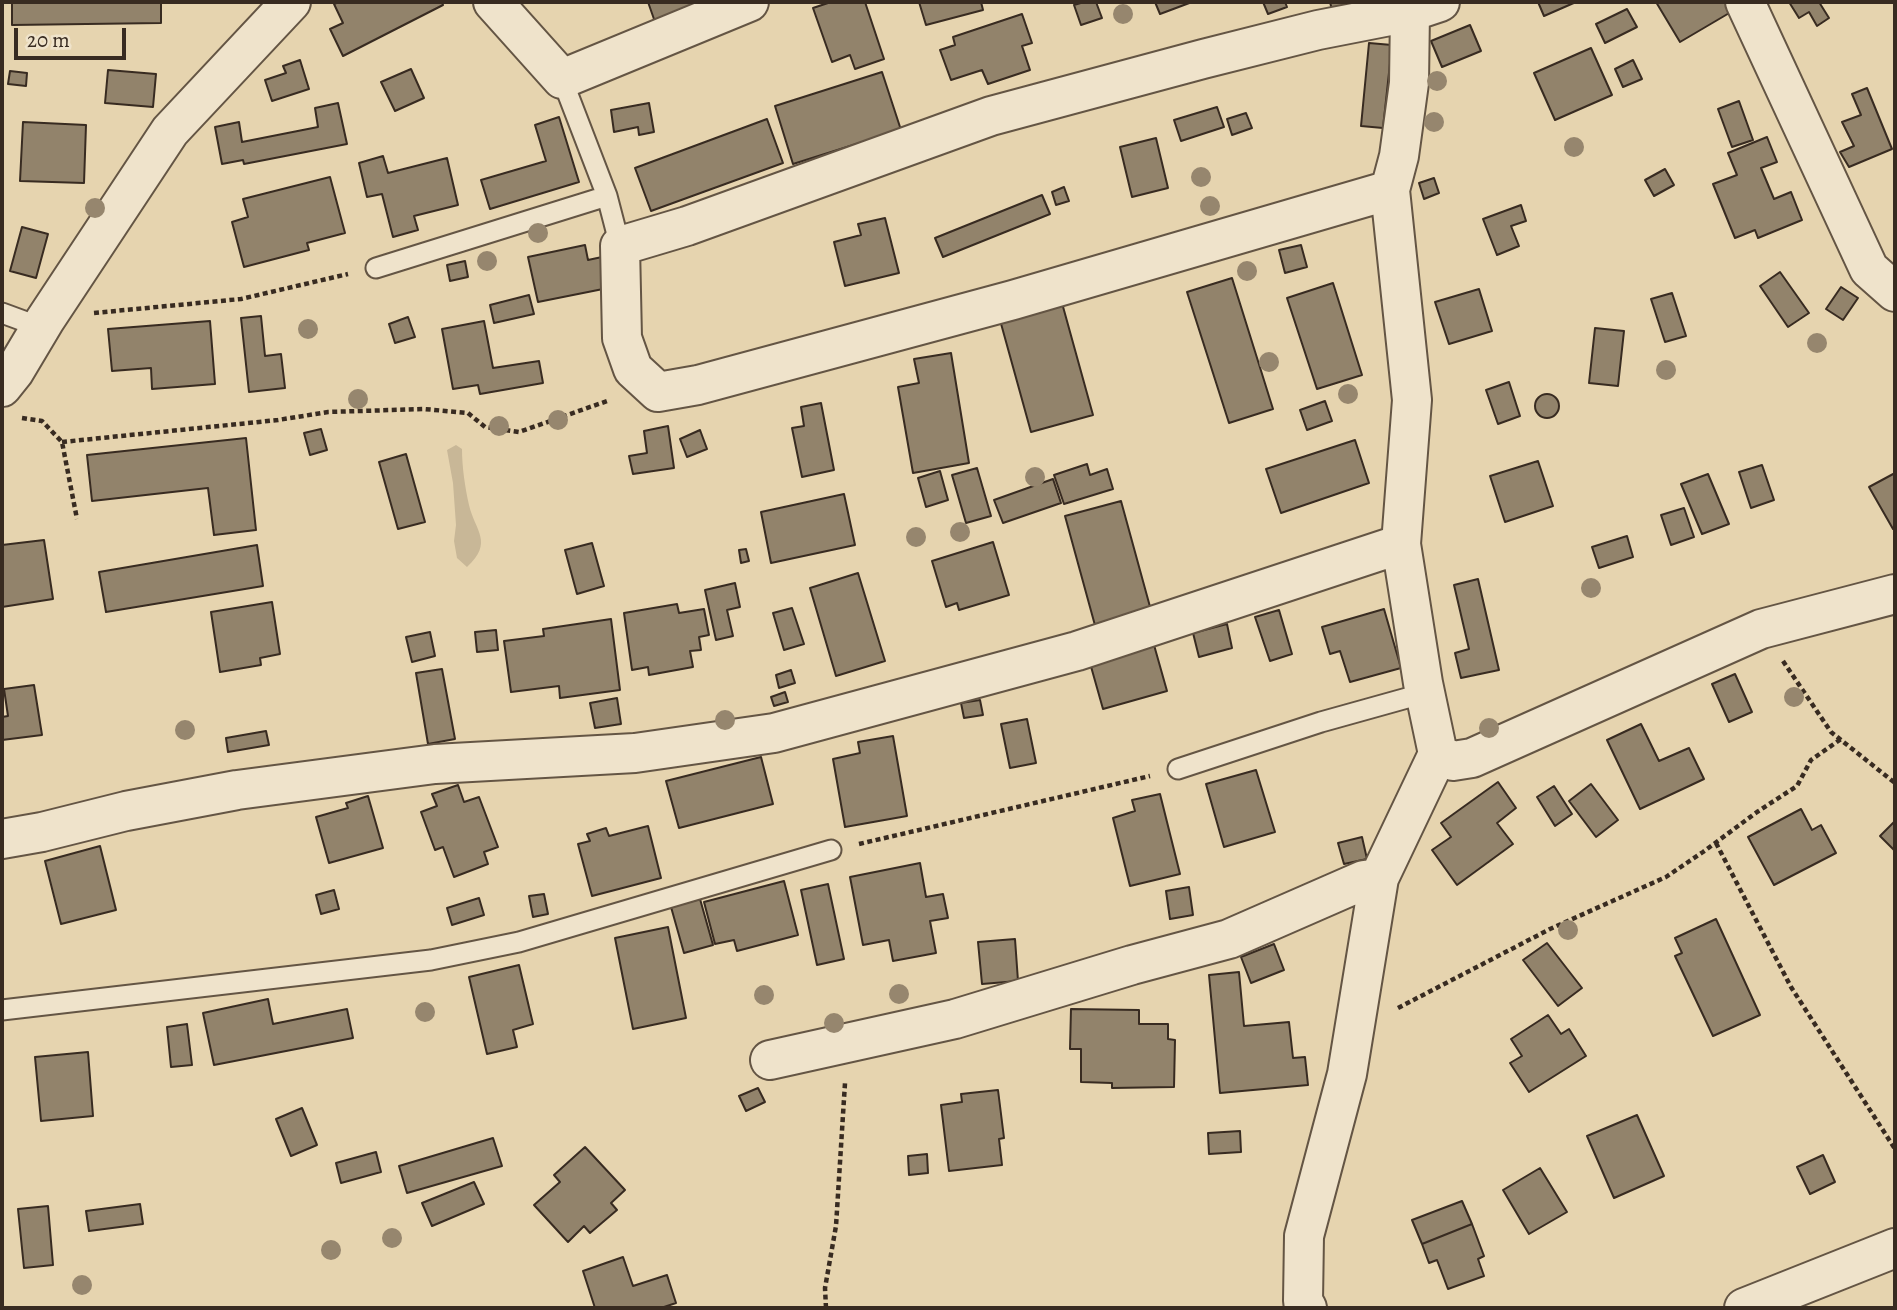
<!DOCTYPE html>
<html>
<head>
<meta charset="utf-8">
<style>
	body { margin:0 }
	#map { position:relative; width:1897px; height:1310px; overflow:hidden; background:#e6d4af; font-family:Alegreya,serif }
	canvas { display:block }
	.frame { position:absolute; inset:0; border:4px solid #382b21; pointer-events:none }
	.scale { position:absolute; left:14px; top:28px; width:112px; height:32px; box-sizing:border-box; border:4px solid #382b21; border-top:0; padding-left:9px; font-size:21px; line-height:24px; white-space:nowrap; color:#382b21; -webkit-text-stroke:5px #efe3cb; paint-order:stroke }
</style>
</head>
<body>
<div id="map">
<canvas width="1897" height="1310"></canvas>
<div class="frame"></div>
<div class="scale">20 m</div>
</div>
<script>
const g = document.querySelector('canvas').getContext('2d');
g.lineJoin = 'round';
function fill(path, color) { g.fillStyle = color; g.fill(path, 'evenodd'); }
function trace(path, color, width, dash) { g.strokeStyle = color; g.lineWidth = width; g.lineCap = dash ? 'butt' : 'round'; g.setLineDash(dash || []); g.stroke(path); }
const green = new Path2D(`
	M456,445L462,449C462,467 465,487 469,505C475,531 494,542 467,567L457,558L454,541L456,525L453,483L447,450Z`);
const building = new Path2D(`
	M12,2H161V23L12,25Z
	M339,2H442L443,5L343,56L330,29L343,23L334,4Z
	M648,2H707L655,22Z
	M831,2H865L884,59L855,69L850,55L832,62L813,8Z
	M919,2H981L983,10L926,25Z
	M1084,2H1096L1102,18L1081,25L1074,5Z
	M1155,2H1192L1160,14Z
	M1263,2H1285L1287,7L1268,14Z
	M1330,2H1349L1351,10L1333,14Z
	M1538,2H1576L1544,16Z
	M1656,2H1725L1731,12L1680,42Z
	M1789,2H1819L1829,18L1817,26L1809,12L1799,18Z
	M1627,9L1637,27L1605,43L1596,24Z
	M1022,14L1032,43L1022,46L1030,70L988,84L982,70L951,80L940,50L955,45L953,37Z
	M1470,25L1481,51L1442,67L1431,41Z
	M1369,43L1392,45L1383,128L1361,126Z
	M1591,48L1612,95L1555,120L1534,73Z
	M300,60L309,89L272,101L265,80L286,73L283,66Z
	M1633,60L1642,79L1623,87L1615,69Z
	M411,69L424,98L395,111L381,82Z
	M108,70L156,74L153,107L105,103Z
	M10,71L27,73L26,86L8,84Z
	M882,72L901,130L793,164L775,106Z
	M1867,88L1892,149L1849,167L1840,152L1854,146L1842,122L1861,115L1852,94Z
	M1739,101L1753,140L1732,147L1718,109Z
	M338,103L347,144L244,164L243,160L222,164L215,127L239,122L242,142L318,127L315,108Z
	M649,103L654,132L639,135L638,127L614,132L611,110Z
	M1217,107L1224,127L1181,141L1174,120Z
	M1246,113L1252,128L1232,135L1227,119Z
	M559,117L579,182L490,209L481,180L546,161L535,125Z
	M767,119L783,163L651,211L635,168Z
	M23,122L86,125L84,183L20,181Z
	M1767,137L1777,162L1761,168L1774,199L1791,192L1802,220L1758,238L1755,230L1735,238L1713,184L1737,175L1728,153Z
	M1156,138L1168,188L1132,197L1120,147Z
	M383,156L388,173L447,158L458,205L414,216L418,230L393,237L382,194L367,197L359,163Z
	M1665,169L1674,185L1654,196L1645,180Z
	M330,177L345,233L307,243L309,250L244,267L232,222L248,217L243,199Z
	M1434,178L1439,193L1424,199L1419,183Z
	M1064,187L1069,201L1056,205L1052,192Z
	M1042,195L1050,214L943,257L935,238Z
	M1521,205L1526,221L1511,226L1519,246L1497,255L1483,219Z
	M885,218L899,273L845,286L834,242L861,235L858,224Z
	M22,227L48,234L36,278L10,271Z
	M585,245L588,260L602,257L608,288L538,302L528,257Z
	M1301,245L1307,267L1285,273L1279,250Z
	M465,261L468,277L450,281L447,265Z
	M1780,272L1809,313L1788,327L1760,286Z
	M1232,278L1273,409L1229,423L1187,292Z
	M1333,283L1362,375L1317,389L1287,298Z
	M1841,287L1858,298L1843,320L1826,309Z
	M1479,289L1492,331L1449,344L1435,302Z
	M1672,293L1686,336L1665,342L1651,299Z
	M529,295L534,314L494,323L490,305Z
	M1062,303L1093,415L1031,432L1000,320Z
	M261,316L265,356L281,354L285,388L249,392L241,318Z
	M408,317L415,337L395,343L389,324Z
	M210,321L215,384L152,389L151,368L112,371L108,329Z
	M484,321L493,368L539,361L543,383L480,394L478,385L453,389L442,329Z
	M1595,328L1624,331L1618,386L1589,383Z
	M951,353L969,463L913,473L898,387L919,383L914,359Z
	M1509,382L1520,416L1498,424L1486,390Z
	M1535 406a12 12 0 1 1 24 0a12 12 0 1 1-24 0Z
	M1325,401L1332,421L1307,430L1300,410Z
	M821,403L834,470L802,477L792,428L804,426L801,407Z
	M668,426L674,468L633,474L629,456L647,453L644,431Z
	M321,429L327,450L310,455L304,433Z
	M700,430L707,449L687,457L680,439Z
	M246,438L256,530L214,535L208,488L92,501L87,455Z
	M1355,440L1369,483L1281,513L1266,469Z
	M406,454L425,522L398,529L379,462Z
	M1538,461L1553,506L1505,522L1490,476Z
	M1087,464L1090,475L1107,469L1113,489L1064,504L1054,475Z
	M1762,465L1774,500L1751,508L1739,472Z
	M977,468L991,516L966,523L952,475Z
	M940,471L948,500L926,507L918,478Z
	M1895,473V528L1893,529L1869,487Z
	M1708,474L1729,524L1702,534L1681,484Z
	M1053,479L1061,503L1003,523L994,500Z
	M844,494L855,545L771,563L761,512Z
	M1121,501L1152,614L1096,629L1065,516Z
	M1684,508L1694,537L1671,545L1661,515Z
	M1627,536L1633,557L1599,568L1592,547Z
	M44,540L53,599L2,607V545Z
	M993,542L1009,595L959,610L957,603L946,607L932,561Z
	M592,543L604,586L577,594L565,550Z
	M257,545L263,586L106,612L99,572Z
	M746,549L749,561L741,563L739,550Z
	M858,573L885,661L836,676L810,588Z
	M1478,579L1499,670L1461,678L1455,653L1469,649L1454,585Z
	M735,583L740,607L727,610L733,636L716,640L705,590Z
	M272,602L280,654L260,658L261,665L220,672L211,612Z
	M677,604L679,613L704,609L709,635L699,637L701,650L690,651L693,667L649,675L648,667L632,670L624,613Z
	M792,608L804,644L784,650L773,613Z
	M1384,609L1401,668L1350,682L1340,651L1330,654L1322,627Z
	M1279,610L1292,654L1270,661L1255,617Z
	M611,619L620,690L560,698L559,686L511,692L504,641L544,636L543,629Z
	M1227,624L1232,648L1199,657L1193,633Z
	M496,630L498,650L477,652L475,632Z
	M430,632L435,656L412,662L406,637Z
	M1154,645L1167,691L1103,709L1090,663Z
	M442,669L455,739L428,744L416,673Z
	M791,670L795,683L779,688L776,675Z
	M1735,674L1752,712L1729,722L1712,684Z
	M34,685L42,735L2,740V717L8,716L4,689Z
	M785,692L788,702L774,706L771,697Z
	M617,698L621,724L595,728L590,703Z
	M980,700L983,715L964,718L961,703Z
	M1027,719L1036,763L1010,768L1001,724Z
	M1641,724L1659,761L1689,748L1704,779L1640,809L1607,740Z
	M266,731L269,745L228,752L226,738Z
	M893,736L907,816L845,827L833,759L860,753L858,742Z
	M761,757L773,804L679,828L666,781Z
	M1256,770L1275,832L1224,847L1206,784Z
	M1498,782L1516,808L1497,823L1513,844L1457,885L1432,850L1451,837L1441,823Z
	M1591,784L1618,820L1596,837L1569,801Z
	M458,785L464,802L479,797L498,847L484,852L488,864L454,877L443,847L435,850L421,812L437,806L432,794Z
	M1554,786L1572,814L1555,826L1537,797Z
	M1160,794L1180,874L1130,886L1113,818L1135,811L1132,800Z
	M368,796L383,848L329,863L316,817L348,808L346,803Z
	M1801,809L1812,830L1821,825L1836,853L1774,885L1748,837Z
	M1895,821V851L1880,836Z
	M648,826L661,878L592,896L578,844L590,841L587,834L606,828L609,836Z
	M1362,837L1367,859L1344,864L1338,843Z
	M100,846L116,910L61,924L45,861Z
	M920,863L926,897L943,894L948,918L930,921L936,953L893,961L889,940L863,945L850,877Z
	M784,881L798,935L737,951L734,940L715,944L704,902Z
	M828,884L844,959L817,965L801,890Z
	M1189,887L1193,915L1170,919L1166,891Z
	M334,890L339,909L321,914L316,895Z
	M544,894L548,914L533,917L529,896Z
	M479,898L484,915L452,925L447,908Z
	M700,899L713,945L684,953L671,907Z
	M1716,919L1760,1015L1713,1036L1675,956L1682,953L1675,938Z
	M668,927L686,1018L633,1029L615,938Z
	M1015,939L1018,981L982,984L978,942Z
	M1547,943L1582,988L1558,1006L1523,960Z
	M1274,944L1284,970L1251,983L1241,957Z
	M519,965L533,1024L513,1030L517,1047L487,1054L469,977Z
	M1239,972L1244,1026L1289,1022L1293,1058L1305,1057L1308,1085L1220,1093L1209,975Z
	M268,999L273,1024L347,1009L353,1038L214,1065L203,1013Z
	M1071,1009L1139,1010V1024H1168V1039L1175,1040L1174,1087L1112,1088V1083L1081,1082V1049H1070Z
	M1548,1015L1561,1034L1569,1029L1586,1056L1529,1092L1510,1063L1522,1056L1511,1039Z
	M187,1024L192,1065L171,1067L167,1027Z
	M88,1052L93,1116L41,1121L35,1057Z
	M758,1088L765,1102L746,1111L739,1096Z
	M998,1090L1004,1138L999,1139L1002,1165L949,1171L941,1105L962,1102L961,1094Z
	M302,1108L317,1145L291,1156L276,1119Z
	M1637,1115L1664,1176L1614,1198L1587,1136Z
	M1240,1131L1241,1152L1209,1154L1208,1133Z
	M493,1138L502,1166L407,1193L399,1166Z
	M585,1147L625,1190L611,1203L617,1210L590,1233L584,1226L568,1242L534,1205L560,1182L554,1175Z
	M376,1152L381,1172L341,1183L336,1163Z
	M927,1154L928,1173L909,1175L908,1156Z
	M1823,1155L1835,1182L1810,1194L1797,1167Z
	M1540,1168L1567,1212L1529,1234L1503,1190Z
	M474,1182L484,1204L432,1226L422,1203Z
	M1462,1201L1472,1224L1422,1244L1412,1220Z
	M140,1204L143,1224L89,1231L86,1211Z
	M48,1206L53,1265L24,1268L18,1209Z
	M1472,1224L1484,1256L1478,1259L1484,1276L1448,1289L1437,1260L1429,1263L1422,1244Z
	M623,1257L633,1286L667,1275L676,1303L661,1308H595L583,1271Z`);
const path = new Path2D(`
	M94,313L241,299L348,274
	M22,418L42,421L62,442L77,519
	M62,442L278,420L328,412L424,409L468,413L485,427L519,432L610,400
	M1783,661L1831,732L1895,783
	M1716,843L1791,987L1895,1149
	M859,844L1150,776
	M1398,1008L1550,929L1666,877L1703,852L1757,812L1797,786L1811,760L1841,739
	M826,1308L825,1288L836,1226L845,1083`);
const service = new Path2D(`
	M562,79L607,196L620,246
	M376,268L607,196
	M2,313L40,327
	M1178,769L1321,722L1425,693
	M2,1010L431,960L519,942L831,850`);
const minor = new Path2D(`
	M493,2L562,79L749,2
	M1745,2L1869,269L1895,292
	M1390,190L1013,300L698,385L658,392L633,369L622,338L620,246L687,226L991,116L1203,59L1318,30L1410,12L1440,2
	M2,387L14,372L45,320L170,131L291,2
	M1438,754L1453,761L1472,758L1761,629L1895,594
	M2,839L42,832L126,811L237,790L435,764L635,753L774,733L1077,651L1401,544
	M770,1060L955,1019L1132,965L1229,939L1364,880L1379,878
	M1307,1308L1303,1301L1304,1236L1347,1074L1379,878L1438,754L1423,683L1401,544L1412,400L1390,190L1399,156L1409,83L1410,12
	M1744,1308L1895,1248`);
const trees = [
	[1123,14],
	[1437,81],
	[1434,122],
	[1574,147],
	[1201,177],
	[1210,206],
	[95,208],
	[538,233],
	[487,261],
	[1247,271],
	[308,329],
	[1817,343],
	[1269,362],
	[1666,370],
	[1348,394],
	[358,399],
	[558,420],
	[499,426],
	[1035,477],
	[960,532],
	[916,537],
	[1591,588],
	[1794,697],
	[725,720],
	[1489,728],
	[185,730],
	[1568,930],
	[899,994],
	[764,995],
	[425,1012],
	[834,1023],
	[392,1238],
	[331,1250],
	[82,1285]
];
fill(green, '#c8b797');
fill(building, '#92836b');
trace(building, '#382b21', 2);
trace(service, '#645544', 23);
trace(minor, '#645544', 42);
trace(path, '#382b21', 4.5, [5, 3.5]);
trace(service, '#efe3cb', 19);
trace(minor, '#efe3cb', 38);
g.fillStyle = '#96866e';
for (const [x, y] of trees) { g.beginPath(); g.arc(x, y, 10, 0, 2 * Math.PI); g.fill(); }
</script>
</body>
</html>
